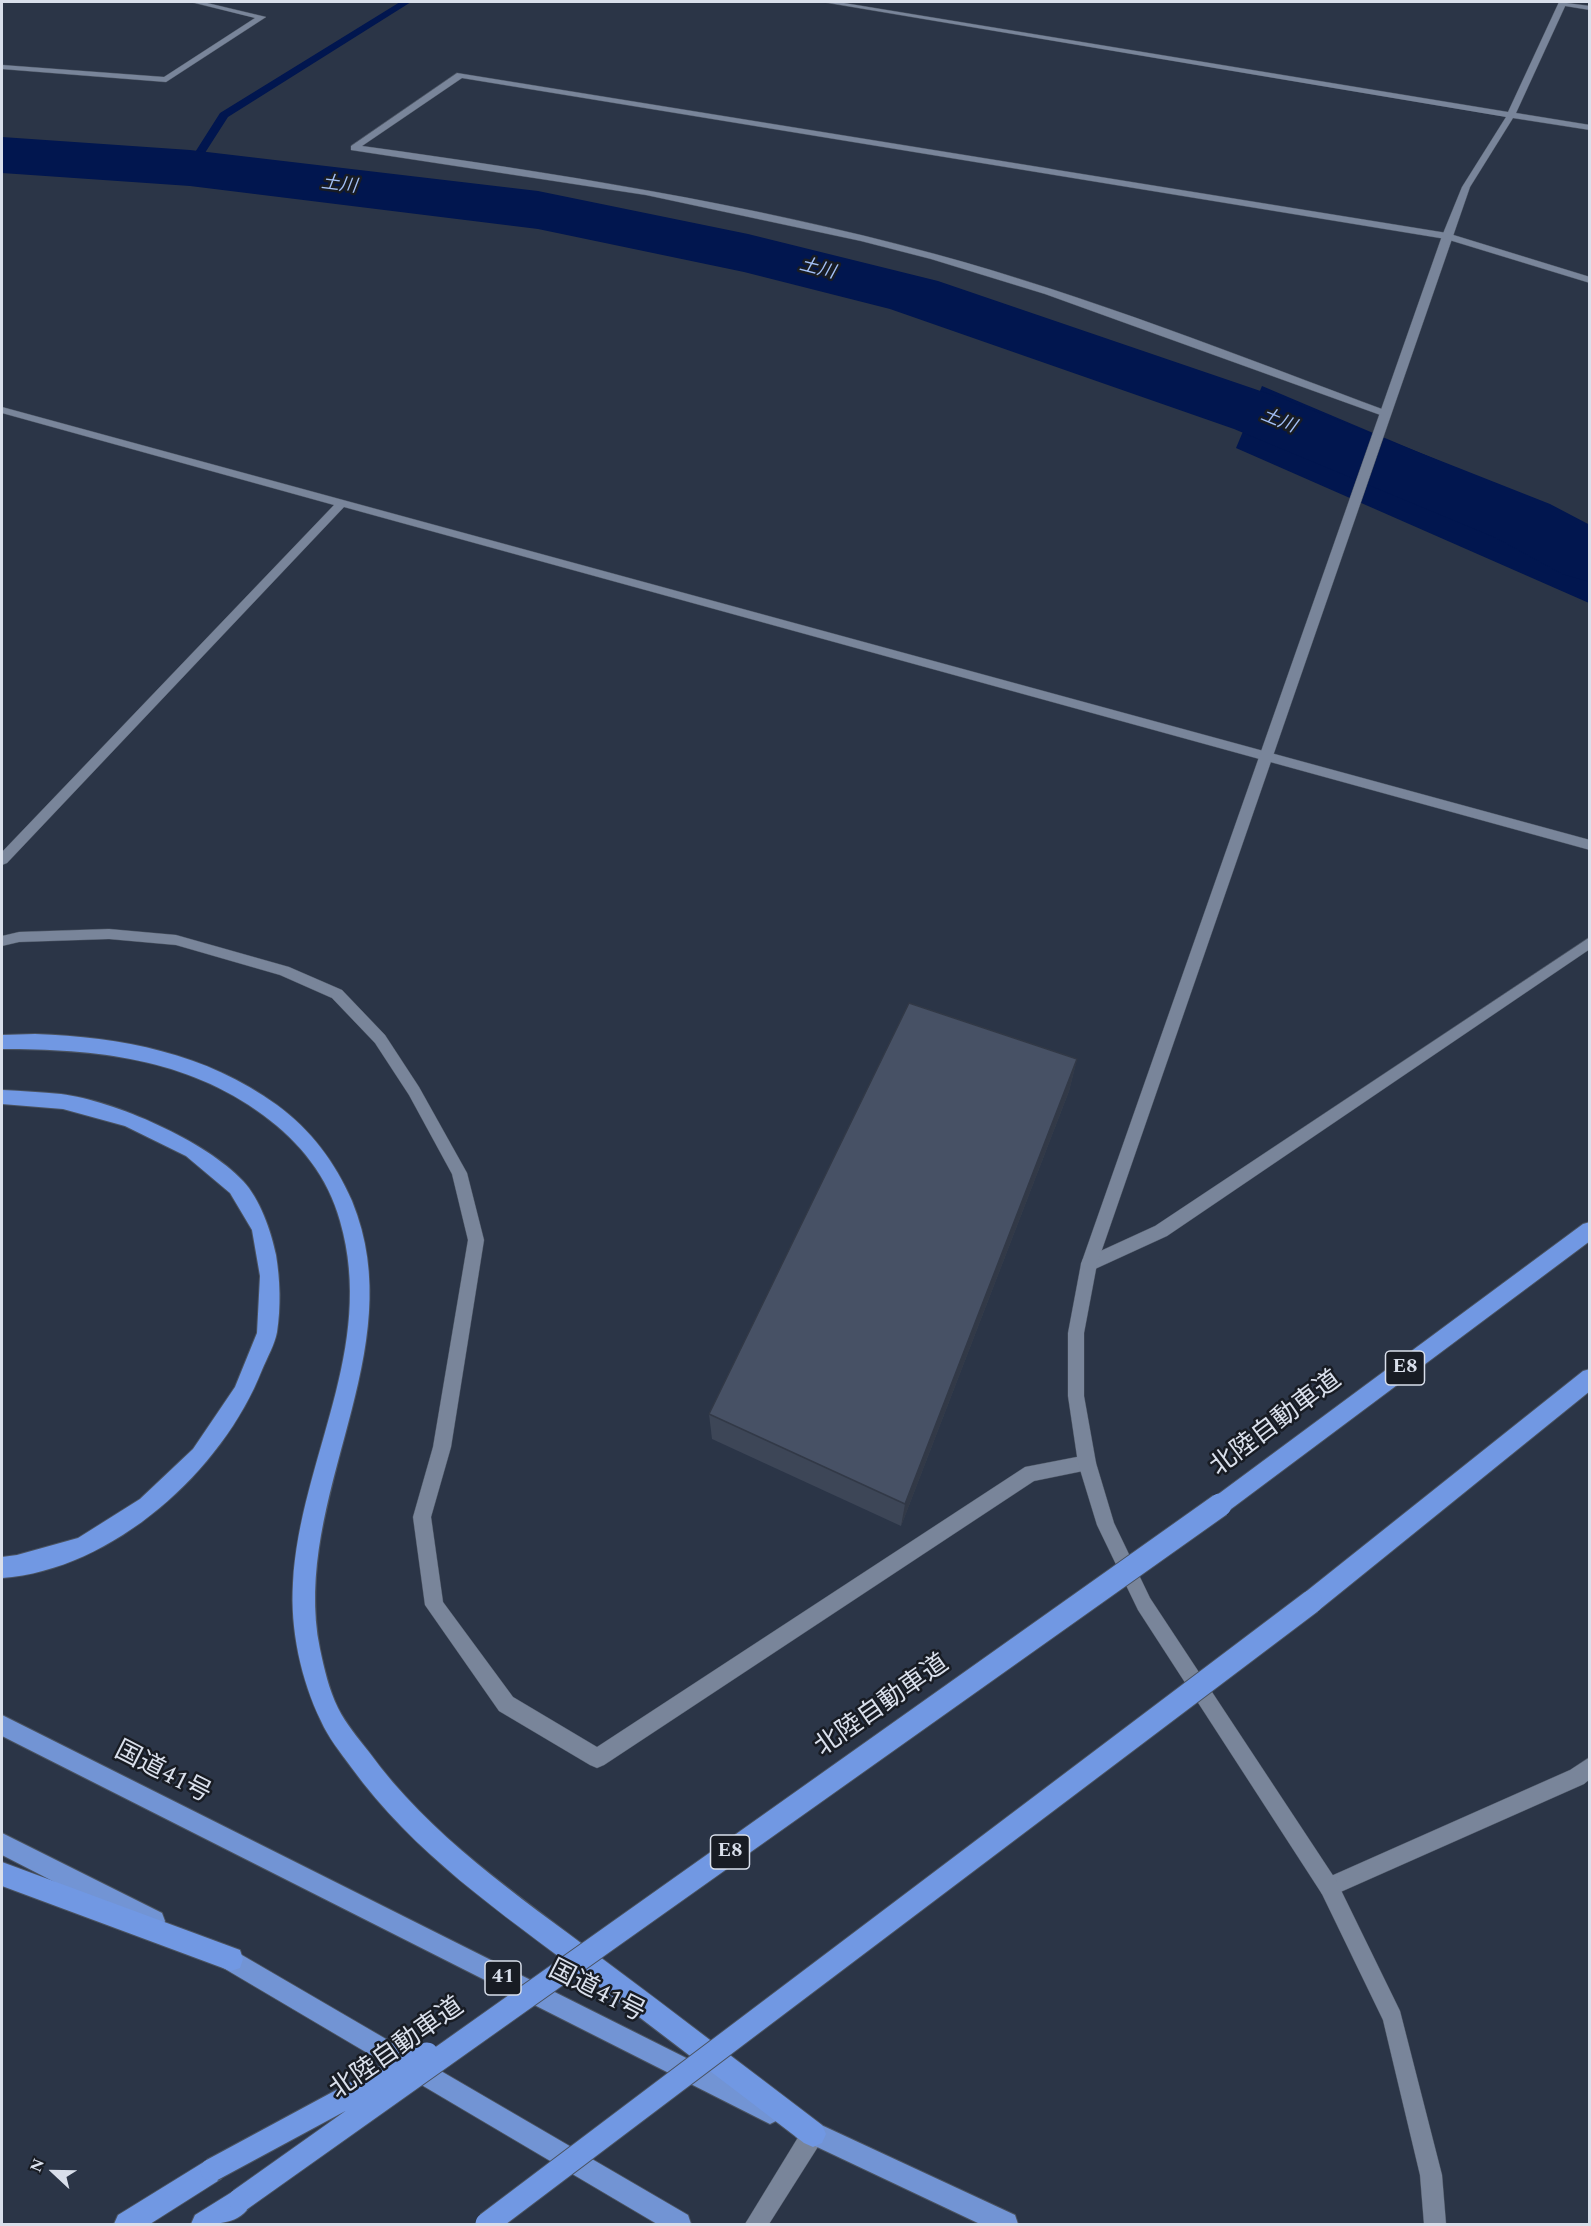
<!DOCTYPE html>
<html>
<head>
<meta charset="utf-8">
<style>
	body { margin:0 }
	#map { position:relative; width:1591px; height:2226px; overflow:hidden; background:#2b3547; font-family:Spectral,serif }
	canvas { display:block }
	.frame { position:absolute; inset:0; border:3px solid #d9dfeb; pointer-events:none }
	.north { position:absolute; left:24px; top:2142px; width:60px; height:60px; -webkit-text-stroke:4px #181c24; paint-order:stroke; rotate:292deg; font-size:16px; font-weight:700; line-height:24px; text-align:center; color:#d9dfeb }
	.north::after { content:''; display:block; margin:auto; width:21px; height:27px; background:#d9dfeb; clip-path:polygon(50% 0,100% 100%,50% 72%,0 100%) }
</style>
</head>
<body>
<div id="map">
<canvas width="1591" height="2226"></canvas>
<div class="frame"></div>
<div class="north">N</div>
</div>
<script>
const g = document.querySelector('canvas').getContext('2d');
g.lineJoin = 'round';
function fill(path, color) { g.fillStyle = color; g.fill(path, 'evenodd'); }
function trace(path, color, width, dash) { g.strokeStyle = color; g.lineWidth = width; g.lineCap = dash ? 'butt' : 'round'; g.setLineDash(dash || []); g.stroke(path); }
function write(font, color, halo, rows, align = 'center') {
  g.font = font + ' Spectral,"Noto Sans JP",serif'; g.lineWidth = 5; g.setLineDash([]); g.textBaseline = 'middle'; g.strokeStyle = halo; g.fillStyle = color; for (const [text, x, y, turn = 0] of rows) {
    g.save(); g.translate(x, y); g.rotate((+turn || 0) * Math.PI / 180); g.textAlign = isNaN(turn) ? turn : align; if (halo) g.strokeText(text, 0, 0); g.fillText(text, 0, 0); g.restore();
  }
}
const water = new Path2D(`
	M1262,386L1482,479L1589,529V603L1236,448Z`);
const stream = new Path2D(`
	M400,2H411L228,117L194,170H186L185,168L220,113Z`);
const river = new Path2D(`
	M2,137L190,150L538,191L748,234L938,281L1284,399L1550,504L1590,525V582L1562,574L1496,538L1234,429L890,309L744,272L538,229L190,186L2,173Z`);
const minor = new Path2D(`
	M191,2H203L266,17L166,82L2,69V65L164,77L255,18Z
	M1559,2L1590,6V10L1559,5Z
	M457,73L1447,233L1590,277V283L1446,239L462,78L362,146C555,173 747,203 935,254C1089,296 1239,356 1390,412L1391,414L1386,417L1045,294L931,259L861,241L646,195L351,150V146Z
	M2,407L1590,840V850L344,507L7,863L2,865V852L334,505L2,413Z
	M109,929L176,935L289,967L342,990L385,1035L419,1087L467,1173L484,1240L451,1447L431,1517L443,1602L513,1697L597,1747L1025,1467L1087,1455L1093,1457L1096,1463L1093,1469L1034,1481L604,1765L597,1768L590,1765L499,1711L425,1605L413,1517L433,1447L468,1240L452,1174L409,1095L375,1043L332,998L280,975L176,945L109,939L19,942L2,946V936L19,932Z
	M1590,937V949L1167,1236L1095,1269L1089,1271L1083,1269L1081,1264L1083,1259L1155,1226Z
	M1590,1757V1779L1584,1784L1336,1894L1329,1897L1322,1894L1319,1887L1322,1880L1570,1770Z
	M813,2123L821,2126L824,2134L821,2142L769,2224H745L805,2126Z`);
const tertiary = new Path2D(`
	M823,2H838L1508,112L1559,2H1567L1516,113L1590,125V130L1513,118L1470,187L1097,1264L1084,1333V1396L1096,1463L1114,1523L1150,1598L1336,1880L1400,2011L1442,2175L1446,2224H1424L1420,2175L1383,2020L1322,1894L1138,1610L1097,1525L1078,1463L1068,1396V1333L1081,1264L1442,236L1462,187L1506,117Z`);
const trunk = new Path2D(`
	M2,1715L778,2104L782,2112L778,2120L770,2124L762,2120L2,1736Z
	M2,1833L162,1913L165,1921L162,1929L154,1932L146,1929L2,1855Z
	M223,1944L688,2215L691,2224H657L215,1963L212,1955L215,1947Z
	M804,2117L1015,2215L1018,2224H980L796,2137L792,2129L796,2121Z`);
const motorway = new Path2D(`
	M35,1034C121,1037 206,1053 277,1105C311,1130 335,1162 352,1201C414,1352 290,1496 320,1649C324,1668 329,1690 338,1708C346,1724 358,1738 369,1752C430,1836 517,1895 600,1957C674,2012 748,2069 822,2125L826,2134L822,2143L813,2147L804,2143C731,2087 658,2031 585,1976C501,1913 413,1853 351,1767C340,1752 328,1737 321,1721C301,1680 290,1629 293,1583C300,1459 377,1349 340,1221C328,1177 300,1142 263,1115C186,1058 95,1049 2,1049V1035Z
	M2,1090C22,1091 41,1092 61,1094C115,1101 206,1141 243,1181C260,1199 271,1231 276,1255C280,1279 281,1307 277,1332C275,1344 267,1358 262,1370C223,1470 113,1570 2,1578V1557L17,1555L78,1538L140,1499L193,1449L235,1387L257,1333L260,1276L252,1230L230,1193L186,1156L125,1126L63,1109L2,1104Z
	M1590,1222V1241L1227,1512L1220,1515L1213,1512L1209,1505L1213,1498L1583,1224Z
	M1590,1369V1391L1319,1610L1311,1613L1303,1610L1300,1602L1303,1594L1583,1371Z
	M2,1862L240,1950L243,1959L240,1968L231,1971L2,1886Z
	M212,2157L221,2161L225,2170L221,2179L150,2224H114L118,2215Z
	M240,2187L249,2191L253,2200C242,2226 216,2224 191,2224L195,2215Z`);
const motorwayBridge = new Path2D(`
	M212,2170L427,2054
	M240,2200L1220,1505
	M487,2224L1311,1602`);
const wall = new Path2D(`
	M1077,1059L1069,1091L901,1526L712,1439L709,1414Z`);
const shadedWall = new Path2D(`
	M1077,1059L1069,1091L901,1526L905,1504Z`);
const building = new Path2D(`
	M909,1003L1077,1059L905,1504L709,1414Z`);
const farWaternames = [
	["土川",339,186,7],
	["土川",817,270,14],
	["土川",1278,422,22]
];
const shields = [
	[1405,1368,39],
	[730,1852,39],
	[503,1978,36]
];
const shieldNames = [
	["E8",1405,1368],
	["E8",730,1852],
	["41",503,1978]
];
const nearStreetnames = [
	["北陸自動車道",1277,1425,-37],
	["北陸自動車道",883,1707,-35],
	["国道41号",162,1774,27],
	["国道41号",596,1993,27],
	["北陸自動車道",398,2050,-35]
];
fill(water, '#01164f');
fill(stream, '#01164f');
fill(river, '#01164f');
trace(minor, '#4a5361', 1);
trace(tertiary, '#4a5361', 1);
trace(trunk, '#4a5361', 2);
trace(motorway, '#4a5361', 2);
fill(minor, '#79859a');
fill(tertiary, '#79859a');
fill(trunk, '#7294d4');
fill(motorway, '#7198e3');
trace(motorwayBridge, '#4a5361', 25, []);
trace(motorwayBridge, '#7198e3', 23);
fill(wall, '#3d4657');
fill(shadedWall, '#323947');
fill(building, '#475165');
trace(building, '#323947', 1.5);
write('italic 18px', '#a3c0f6', '#181c24', farWaternames);
for (const [x, y, w] of shields) { const box = new Path2D(); box.roundRect(x - w / 2, y - 17, w, 34, 4.5); g.fillStyle = '#181c24'; g.fill(box); trace(box, '#d9dfeb', 1.5); }
write('bold 20px', '#d9dfeb', null, shieldNames);
write('26px', '#d9dfeb', '#181c24', nearStreetnames);
</script>
</body>
</html>
